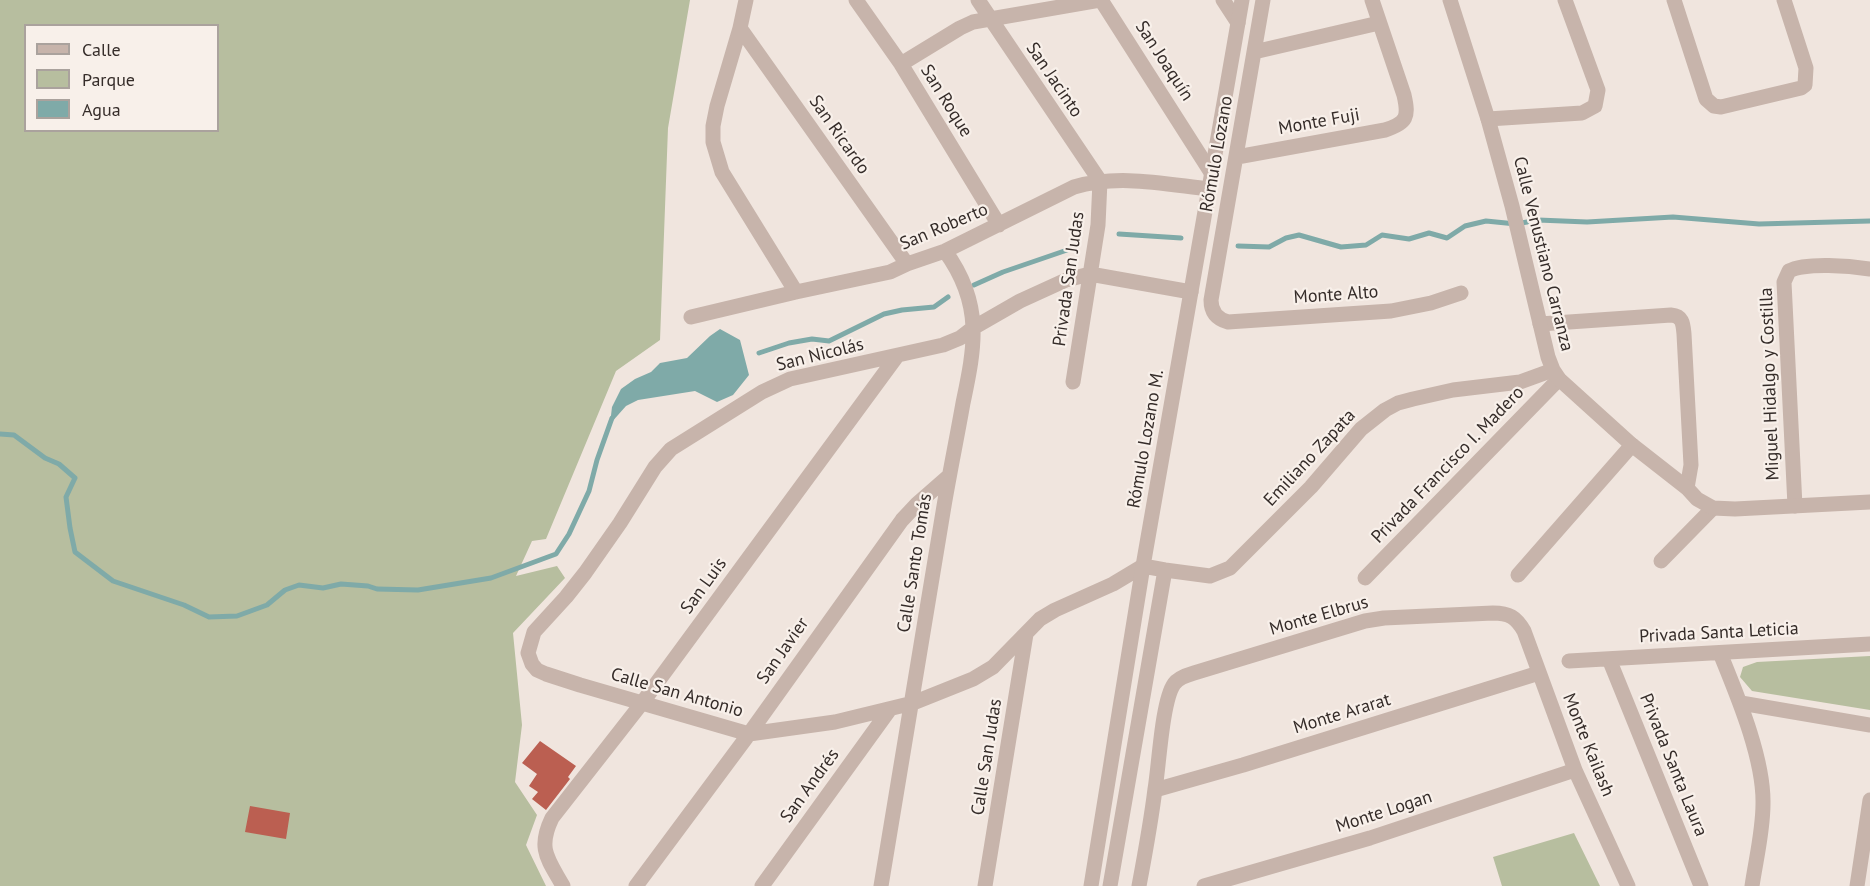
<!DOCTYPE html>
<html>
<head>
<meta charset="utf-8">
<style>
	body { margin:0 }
	#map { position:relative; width:1870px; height:886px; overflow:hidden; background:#f0e5de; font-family:"PT Sans",sans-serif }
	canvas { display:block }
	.legend { position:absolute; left:24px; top:24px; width:195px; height:108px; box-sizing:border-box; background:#f8f0ea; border:2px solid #aaa29d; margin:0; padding:8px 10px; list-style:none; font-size:18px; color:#352c29 }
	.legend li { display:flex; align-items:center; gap:12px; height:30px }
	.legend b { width:30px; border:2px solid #aaa29d }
</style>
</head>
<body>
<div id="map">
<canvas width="1870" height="886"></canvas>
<ul class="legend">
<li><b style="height:8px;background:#c7b4ab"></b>Calle</li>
<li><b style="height:16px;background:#b7be9f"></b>Parque</li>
<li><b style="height:16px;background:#7faaa8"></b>Agua</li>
</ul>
</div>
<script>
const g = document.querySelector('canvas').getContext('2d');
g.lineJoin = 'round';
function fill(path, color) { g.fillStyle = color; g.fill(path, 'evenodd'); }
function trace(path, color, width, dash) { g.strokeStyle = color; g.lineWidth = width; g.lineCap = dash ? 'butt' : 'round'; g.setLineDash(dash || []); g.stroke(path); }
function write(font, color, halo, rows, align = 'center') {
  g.font = font + ' "PT Sans",sans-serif'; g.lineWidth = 4.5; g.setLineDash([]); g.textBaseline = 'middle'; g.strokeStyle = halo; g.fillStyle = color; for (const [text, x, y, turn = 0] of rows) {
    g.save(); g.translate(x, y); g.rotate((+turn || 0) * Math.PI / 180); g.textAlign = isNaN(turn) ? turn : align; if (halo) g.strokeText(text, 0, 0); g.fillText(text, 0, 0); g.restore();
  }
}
const green = new Path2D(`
	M0,0H690L668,128L660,340L616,371L546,539L532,541L516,576L557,566L565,578L513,633L522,725L515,782L537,815L526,845L546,886H0ZM26,26H218V130H26Z
	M1870,656V710L1752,691L1740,677L1743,667L1757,662Z
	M1574,833L1600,886H1502L1493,857Z`);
const water = new Path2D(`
	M720,329L740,340L749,375L733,395L717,402L695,391L638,400L626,406L610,424L612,407L621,389L635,379L651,372L660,363L687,358L710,336Z`);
const stream = new Path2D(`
	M1119,234L1181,238
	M1238,246L1269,247L1286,238L1299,235L1341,247L1366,245L1382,235L1409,239L1429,233L1447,238L1465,226L1486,221L1516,224L1538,220L1587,222L1673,217L1759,224L1870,221
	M974,285L1003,272L1073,248
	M759,353L789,343L812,339L829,341L884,314L902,310L934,307L948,297
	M0,434L14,435L45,458L59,464L75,478L66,497L70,528L75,552L113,581L184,605L209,617L237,616L267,605L285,590L299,585L323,588L341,584L368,586L377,589L418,590L491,578L556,554L569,534L589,491L597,460L612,418`);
const building = new Path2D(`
	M540,741L576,766L568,777L570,779L546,810L532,799L538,792L529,786L537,774L522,763Z
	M250,806L290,813L286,839L245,832Z`);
const minor = new Path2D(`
	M746,0L740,28L717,106L713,126V142L722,172L796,292
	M856,0L901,64L999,225
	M978,0L1100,181L1098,225L1073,382
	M1101,0L1212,174
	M1223,0L1238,23
	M1263,0L1211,300C1211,312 1217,319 1228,322L1391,311L1431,303L1461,293
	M1674,0L1706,99L1714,106L1721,107L1801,88L1805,85L1806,68L1784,0
	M740,28L907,264
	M1254,52L1379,23
	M901,64L960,28L973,22L1100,0
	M1488,119L1582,113L1595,106L1598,90L1565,0
	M1237,157L1385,130C1407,123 1409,117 1404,95L1372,0
	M691,317L796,292L890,272L907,264L945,251L1074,187C1118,174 1164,184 1209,189
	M1540,324L1671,315C1683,316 1683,324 1684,334L1691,465L1687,488
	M1795,506L1784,282L1789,271C1806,262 1851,266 1870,269
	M1661,561L1713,508
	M1143,566L1113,584L1055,610L1040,619L993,667L973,679L913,703L835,722L749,734L580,685L546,674L537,670L532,664L528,653L534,632L566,597L585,573L620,523L655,467L671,449L762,392L790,379L943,345L960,338L973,328L1020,301L1066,280L1090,274L1191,292
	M1518,575L1632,445
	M1365,578L1559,379
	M1720,653C1737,695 1764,758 1763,804C1763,831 1756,859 1752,886
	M1609,659L1701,886
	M1569,661L1870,644
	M1741,703L1870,725
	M1155,790L1243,765L1539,673
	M563,886C548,859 537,849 552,818L642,703L897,356
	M636,886L749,734L902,520L917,504L949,476
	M762,886L890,709
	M881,886C903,759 923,632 944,506C950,471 957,437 963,403C968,379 974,352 973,327C972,300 961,273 945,251
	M985,886L1026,634
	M1139,886C1145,854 1151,822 1155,789C1159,766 1162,701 1174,684C1178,678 1187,675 1194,673L1365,621L1384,618L1493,613C1509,613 1516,617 1524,631L1575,770L1628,886
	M1204,886L1370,838L1575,770
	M1857,886L1870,800`);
const tertiary = new Path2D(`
	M1450,0L1488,119L1512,206L1548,357L1553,370L1559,379L1632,445L1687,488L1697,499L1713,508L1735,509L1870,502
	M1143,566L1165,570L1210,576L1230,568L1311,487L1361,429L1385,410L1398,403L1413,399L1453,390L1520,382L1553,370
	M1091,886L1143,566L1242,0
	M1110,886L1165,570`);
const streetNames = [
	["San Joaquín",1164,61,57],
	["San Jacinto",1054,80,56],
	["San Roque",946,101,58],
	["Monte Fuji",1319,122,-10],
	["San Ricardo",839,135,55],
	["Rómulo Lozano",1217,154,-80],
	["San Roberto",944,227,-23],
	["Calle Venustiano Carranza",1543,254,76],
	["Privada San Judas",1069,279,-82],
	["Monte Alto",1336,295,-4],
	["San Nicolás",820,355,-14],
	["Miguel Hidalgo y Costilla",1770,384,-92],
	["Rómulo Lozano M.",1146,439,-80],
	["Emiliano Zapata",1310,458,-47],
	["Privada Francisco I. Madero",1448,465,-46],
	["Calle Santo Tomás",915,563,-81],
	["San Luis",704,586,-54],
	["Monte Elbrus",1319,616,-16],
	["Privada Santa Leticia",1719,633,-3],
	["San Javier",783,651,-55],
	["Calle San Antonio",677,693,16],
	["Monte Ararat",1342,714,-17],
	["Monte Kailash",1588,745,68],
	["Calle San Judas",987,757,-81],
	["Privada Santa Laura",1673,765,68],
	["San Andrés",810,786,-54],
	["Monte Logan",1384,812,-18]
];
fill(green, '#b7be9f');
fill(water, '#7faaa8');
trace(stream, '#7faaa8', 5);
fill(building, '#bb5f51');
trace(minor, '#c7b4ab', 15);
trace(tertiary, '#c7b4ab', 15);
write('18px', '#352c29', '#f8f0ea', streetNames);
</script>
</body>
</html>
